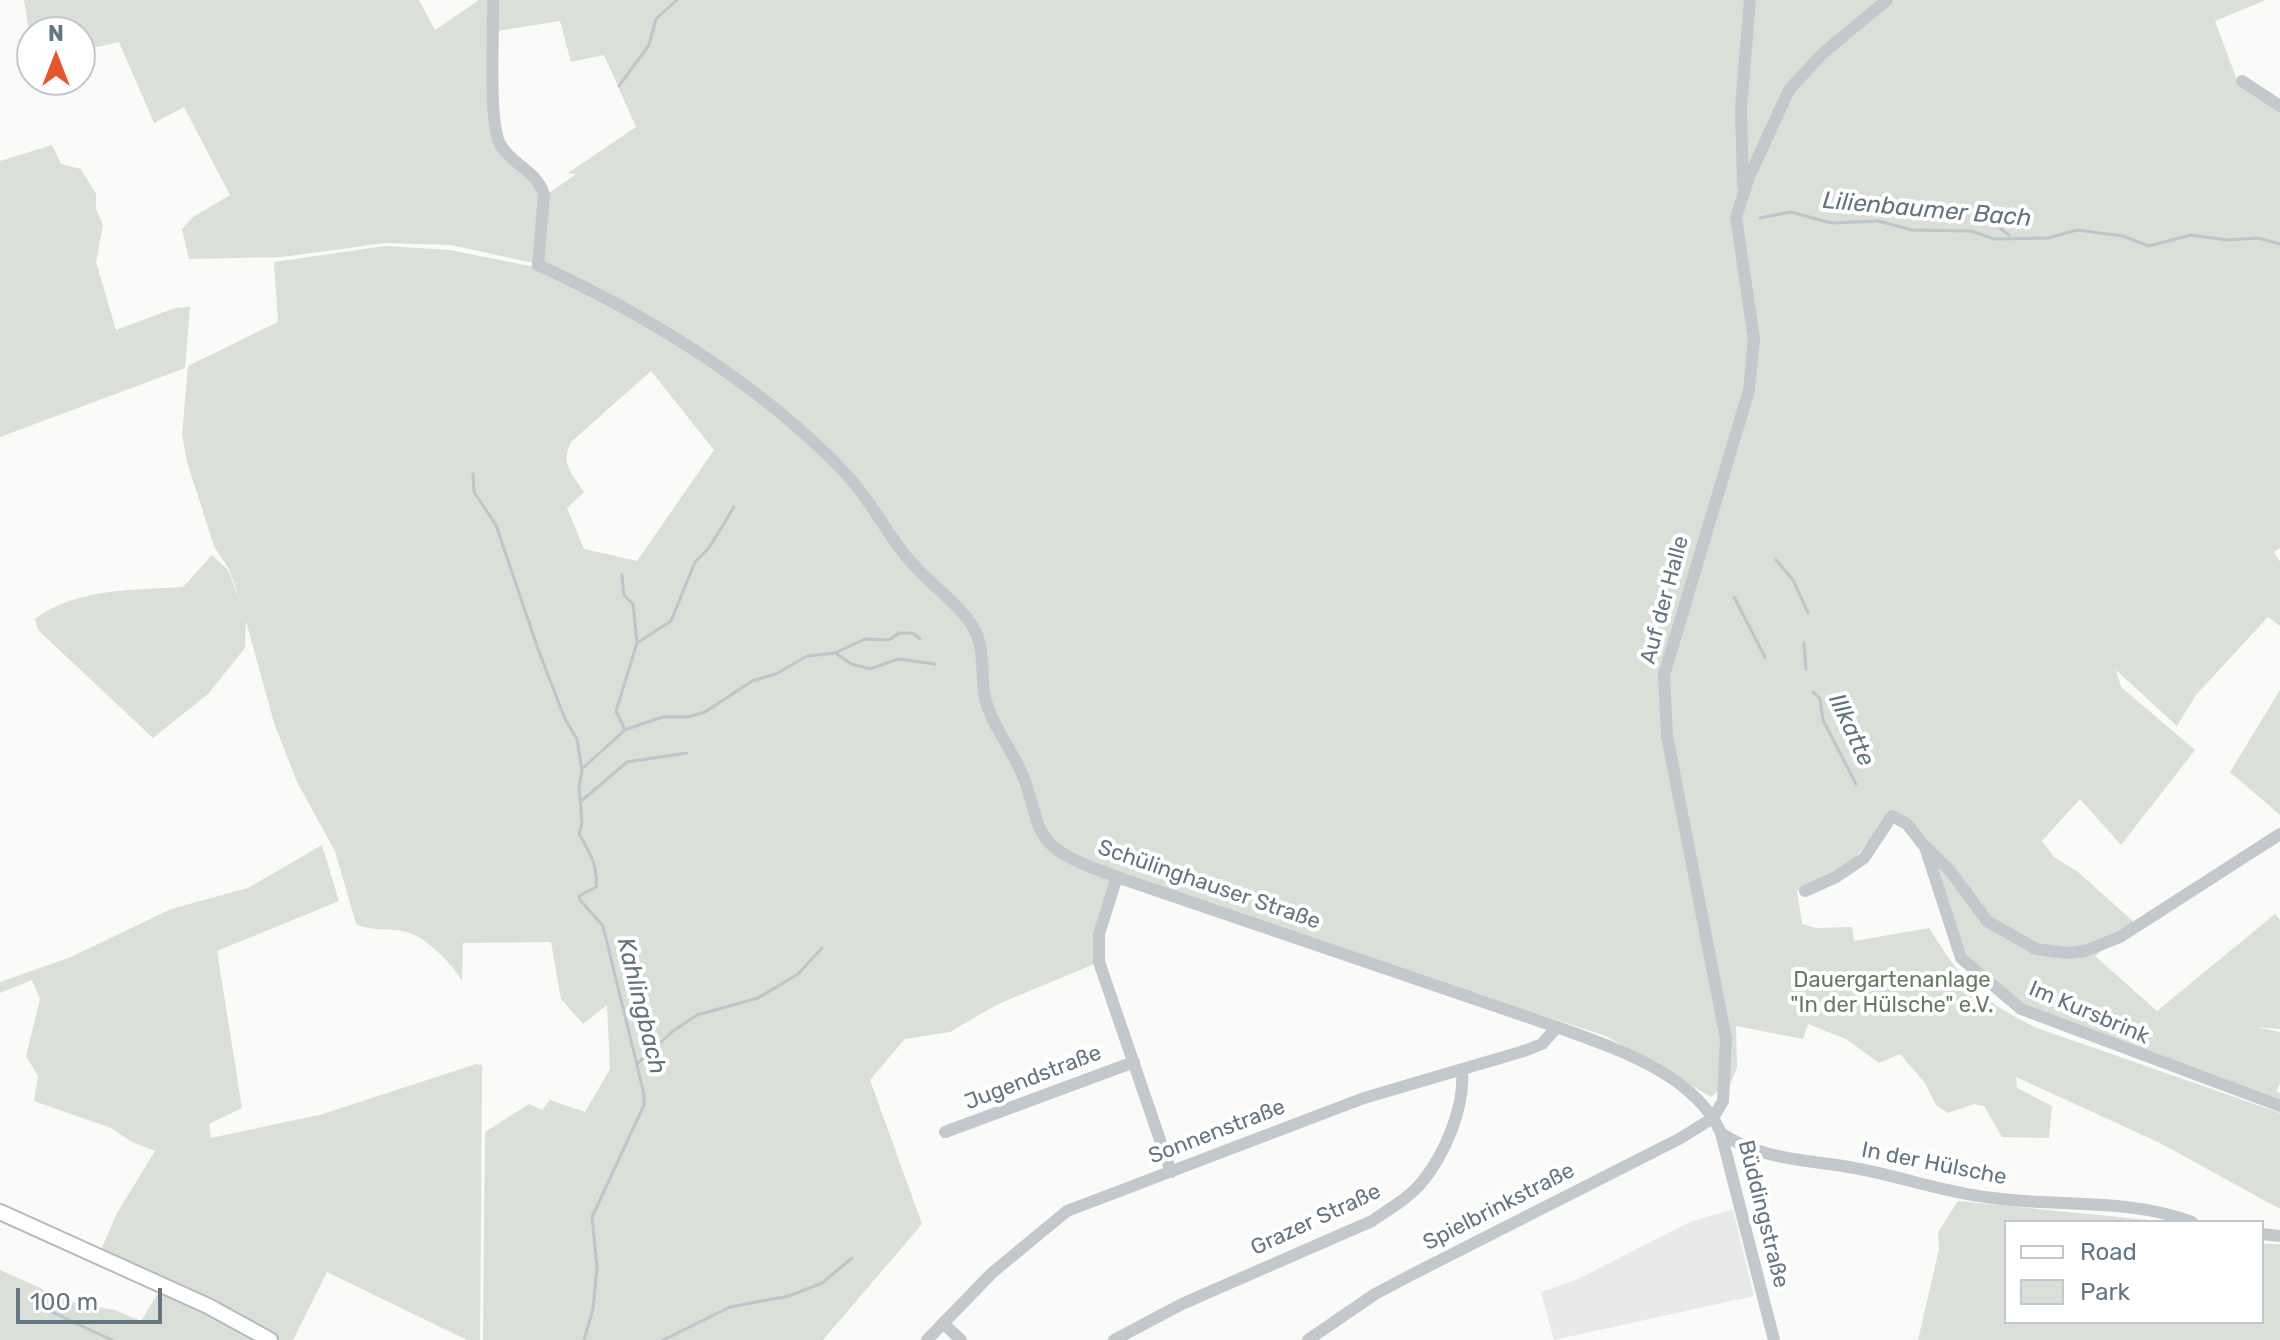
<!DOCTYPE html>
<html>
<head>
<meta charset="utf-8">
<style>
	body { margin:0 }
	#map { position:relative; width:2280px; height:1340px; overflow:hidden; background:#fafaf8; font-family:Rubik,sans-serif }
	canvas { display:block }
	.legend { position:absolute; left:2004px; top:1220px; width:260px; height:104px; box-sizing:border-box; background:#fff; border:2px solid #c1c8cd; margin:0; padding:10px 14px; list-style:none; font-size:24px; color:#657683 }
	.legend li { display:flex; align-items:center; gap:16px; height:40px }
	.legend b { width:40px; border:2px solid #c1c8cd }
	.north { position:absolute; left:16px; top:16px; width:80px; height:80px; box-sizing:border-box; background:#fff; border:2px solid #c1c8cd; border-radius:50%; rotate:0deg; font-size:22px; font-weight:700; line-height:32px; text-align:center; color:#657683 }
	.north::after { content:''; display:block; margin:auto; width:28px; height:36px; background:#e4572e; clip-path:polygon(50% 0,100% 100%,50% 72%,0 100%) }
	.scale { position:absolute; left:16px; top:1288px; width:146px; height:36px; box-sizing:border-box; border:4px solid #657683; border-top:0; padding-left:10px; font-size:24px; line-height:28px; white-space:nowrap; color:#657683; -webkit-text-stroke:6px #fff; paint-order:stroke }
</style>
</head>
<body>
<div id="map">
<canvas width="2280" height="1340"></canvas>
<ul class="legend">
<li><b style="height:10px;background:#fff"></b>Road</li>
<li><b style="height:22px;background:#dadfd7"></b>Park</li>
</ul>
<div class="north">N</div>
<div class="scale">100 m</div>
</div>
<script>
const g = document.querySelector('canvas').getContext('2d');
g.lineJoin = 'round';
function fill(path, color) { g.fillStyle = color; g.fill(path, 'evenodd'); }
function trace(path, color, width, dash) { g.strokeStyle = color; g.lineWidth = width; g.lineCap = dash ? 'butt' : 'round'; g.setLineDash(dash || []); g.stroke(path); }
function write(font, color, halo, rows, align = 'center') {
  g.font = font + ' Rubik,sans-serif'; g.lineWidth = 8; g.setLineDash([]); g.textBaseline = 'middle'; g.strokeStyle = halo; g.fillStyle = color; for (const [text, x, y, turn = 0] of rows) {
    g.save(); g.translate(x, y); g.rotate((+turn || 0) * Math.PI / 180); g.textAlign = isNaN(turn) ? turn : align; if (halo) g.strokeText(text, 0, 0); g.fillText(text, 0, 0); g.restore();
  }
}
const built = new Path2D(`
	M1733,1209L1754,1296L1554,1340L1541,1292L1578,1279L1690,1222Z`);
const green = new Path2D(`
	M24,0H419L435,30L479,0H491L492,128L539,187L534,263L450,245L385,243L282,257L189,259L182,229L193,217L230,195L184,107L154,123L119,42L80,51V32H32V50Z
	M496,0H2266L2215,21L2237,80L2280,107V548L2274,552L2280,562V626L2268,617L2196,695L2177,726L2116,670L2121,687L2195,750L2121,845L2080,799L2042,841L2054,857L2078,872L2135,923L2095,956L2157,1011L2275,914L2280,920V1029L2256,1027L2280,1032V1084L2276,1091L2280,1093V1101L2021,1005L1962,957L1929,846L1904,818L1872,836L1855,858L1837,872L1797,891L1802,924L1816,928L1852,927L1854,941L1929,928C1963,982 1980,1000 2037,1028L2280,1113V1209L2160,1143L2016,1077L2017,1088L2052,1106L2049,1138L2002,1137L1984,1106L1974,1104L1948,1113L1936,1105L1925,1083L1900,1054L1879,1063L1846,1039L1808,1024L1803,1039L1736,1026L1737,1068L1727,1091L1719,1090L1711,1097L1606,1036L1117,877L1099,962L996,1005L950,1032L905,1039L870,1080L922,1224L823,1340H483L485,1132L529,1104L542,1110L550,1100L585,1112L610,1069L607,1005L583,1024L561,999L551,942L463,943L462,981C452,964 431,942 412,934C395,926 374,933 356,924L335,851L297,782L274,723L246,621L245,648L208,694L153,738L38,630L35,619C76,588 134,590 183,587L212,555L228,570L242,606L229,569L214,546L187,462L182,435L188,366L278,322L274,262L385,246L450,250L535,267L545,196L576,174L568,173L636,127L604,55L571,62L560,21L497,31ZM651,371L714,450L637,561L584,549L567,508L584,492C572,474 560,464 571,442Z
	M52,145L61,164L81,169L96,194V209L103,225L96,262L116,330L175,308L190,307L185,368L0,437V161Z
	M2280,690V815L2230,772Z
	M322,845L339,901L217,951L242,1108L209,1124L211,1138L323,1114L476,1064L482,1065L480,1340H467L327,1272L293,1340H279L101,1250L116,1215L155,1151L132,1142L111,1128L34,1101L38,1076L26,1056L40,999L32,980L0,993V982L71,957L171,909L248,888Z
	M1958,1201L2168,1222H2006V1322H2262V1244H2280V1340H1918L1939,1249L1938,1232Z
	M0,1270L72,1302L115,1310L141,1321L161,1288L270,1340H0Z`);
const stream = new Path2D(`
	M619,86L649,45L656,19L677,0
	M1962,205L1975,209L2009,235
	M1760,218L1791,212L1831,223L1878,221L1912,230L1971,231L1995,239L2048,238L2077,230L2123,236L2149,246L2191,235L2227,240L2258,238L2280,244
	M473,474L474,492L496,525L538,649L565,719L577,739L582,771L579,786L582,823L579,834C590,853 598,865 596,887L579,896L580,900L603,926L644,1094V1105L592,1217L597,1267L593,1309L584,1340
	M1776,560L1793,580L1808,613
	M622,575L624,595L633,604L637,643
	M1734,597L1765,657
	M1804,643L1806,669
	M837,654L851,664L870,669L898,659L935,664
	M1813,692L1820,699L1823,720L1856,784
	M627,729L663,717H687L705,712L752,681L776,674L807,656L835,653L865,639L889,640L899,633H913L920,639
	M583,768L625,730L616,711L637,643L671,621L695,562L709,548L734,507
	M580,802L627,762L687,753
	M638,1063L673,1031L697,1015L758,998L798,974L822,948
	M41,1307L112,1340
	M663,1340L730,1307L789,1296L822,1283L852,1258`);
const minor = new Path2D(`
	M493,0C494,30 488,121 500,144C510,164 537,170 544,195L538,265C648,315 763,386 846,474C873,503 887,535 911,562C930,585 957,601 973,627C986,648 980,674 985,698C992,726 1011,747 1022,774C1030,792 1033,813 1041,831C1054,857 1092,867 1117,877L1557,1027C1614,1048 1694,1073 1721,1133L1774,1340
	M2242,81L2280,106
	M1743,186L1741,107L1750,0
	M1927,848L1951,872L1987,921L2036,949L2068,953L2085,951L2120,937L2280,834
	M1117,877L1099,934V962L1171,1172
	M1805,891L1836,877L1864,858L1892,816L1907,824L1925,847L1961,958L2021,1009L2280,1106
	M945,1132L1134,1062
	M1721,1133C1758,1159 1806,1160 1849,1167C1897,1175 1945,1193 1993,1198C2058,1207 2130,1198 2192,1222
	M2262,1234L2280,1236
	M944,1324L961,1340
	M927,1340L992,1273L1067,1211L1364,1098L1524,1051L1542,1044L1557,1027
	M1114,1340L1182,1304L1372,1221C1389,1209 1409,1198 1422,1182C1445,1154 1465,1107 1462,1071
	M1308,1340L1375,1294L1411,1275L1679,1139L1713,1118L1723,1101L1726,1039L1667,736L1664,675L1749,390L1754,339L1736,217L1749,177L1789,90L1822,54L1887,0`);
const major = new Path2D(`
	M0,1212L208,1306L270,1340`);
const streetNames = [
	["Auf der Halle",1665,600,-75],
	["Schülinghauser Straße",1209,885,19],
	["Im Kursbrink",2089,1013,23],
	["Jugendstraße",1033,1078,-21],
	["Sonnenstraße",1217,1132,-21],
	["In der Hülsche",1934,1164,11],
	["Spielbrinkstraße",1499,1207,-27],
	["Büddingstraße",1763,1214,76],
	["Grazer Straße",1316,1220,-25]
];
const parkNames = [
	["Dauergartenanlage",1892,981],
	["\"In der Hülsche\" e.V.",1892,1006]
];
const waterNames = [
	["Lilienbaumer Bach",1927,210,5],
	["Illkatte",1851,730,65],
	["Kahlingbach",641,1006,76]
];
fill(built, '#e8e9e9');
fill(green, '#dadfd7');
trace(stream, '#bbc7cb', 3);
trace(major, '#b5babe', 18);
trace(minor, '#c3c8cc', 12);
trace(major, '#fff', 14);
write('22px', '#657683', '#fff', streetNames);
write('22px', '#687a64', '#fff', parkNames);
write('italic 24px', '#60757c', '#fff', waterNames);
</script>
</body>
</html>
